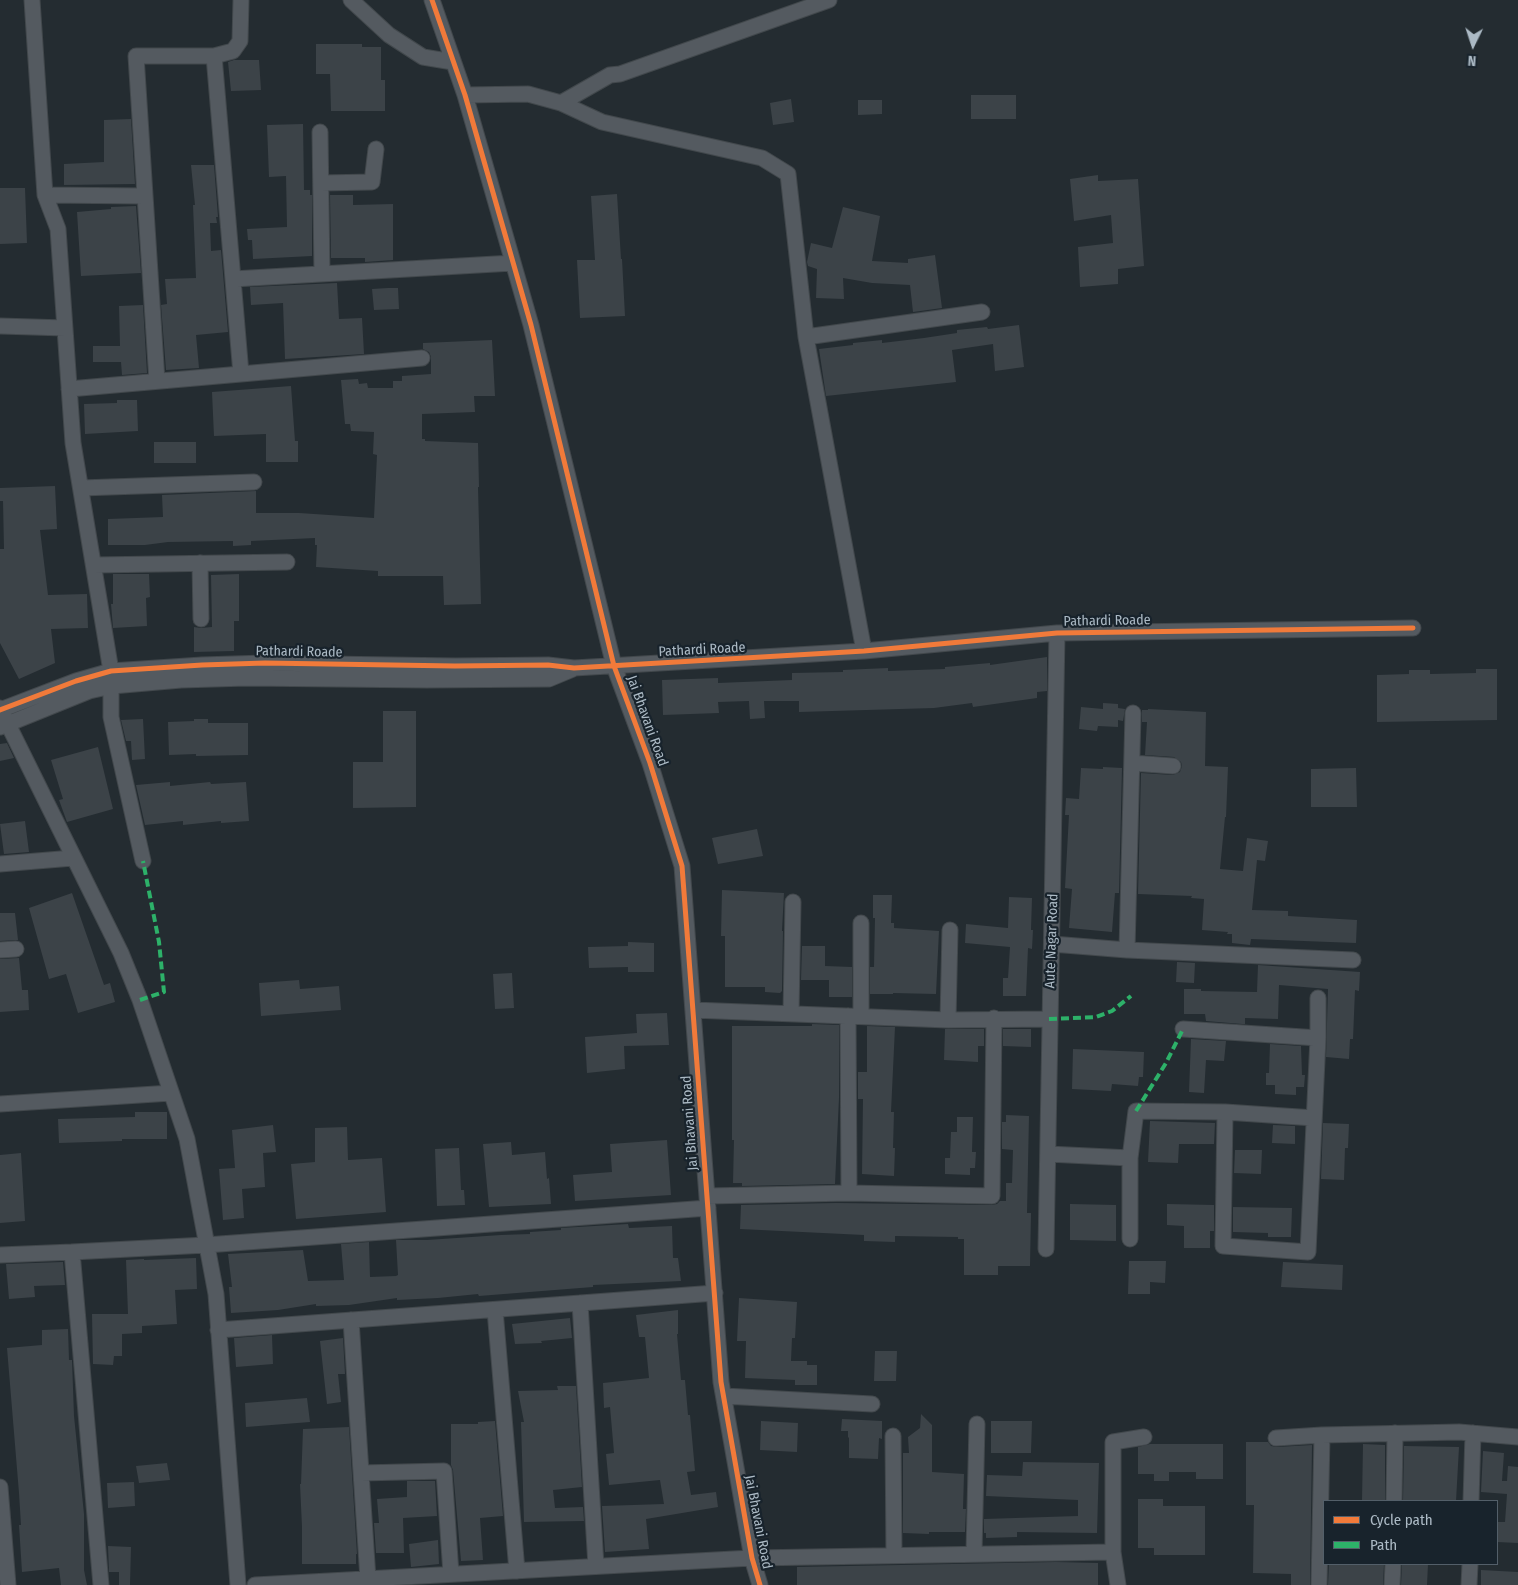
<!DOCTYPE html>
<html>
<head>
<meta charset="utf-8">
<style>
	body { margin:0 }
	#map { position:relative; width:1518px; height:1585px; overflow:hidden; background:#242c31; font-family:"Fira Sans Condensed",sans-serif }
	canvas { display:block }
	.legend { position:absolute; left:1323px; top:1500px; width:175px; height:65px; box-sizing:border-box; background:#18232c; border:1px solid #535f69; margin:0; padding:6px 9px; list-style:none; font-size:15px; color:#acbac5 }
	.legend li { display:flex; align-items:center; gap:10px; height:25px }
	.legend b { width:25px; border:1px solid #535f69 }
	.north { position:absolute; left:1448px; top:20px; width:50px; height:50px; -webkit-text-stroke:4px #18232c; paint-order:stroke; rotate:184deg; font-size:14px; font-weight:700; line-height:20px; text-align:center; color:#acbac5 }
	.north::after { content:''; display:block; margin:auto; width:18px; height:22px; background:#acbac5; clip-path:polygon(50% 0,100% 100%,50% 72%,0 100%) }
</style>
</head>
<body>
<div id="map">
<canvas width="1518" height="1585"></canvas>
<ul class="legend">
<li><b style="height:6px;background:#f17a3a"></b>Cycle path</li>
<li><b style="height:6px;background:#2db169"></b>Path</li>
</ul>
<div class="north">N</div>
</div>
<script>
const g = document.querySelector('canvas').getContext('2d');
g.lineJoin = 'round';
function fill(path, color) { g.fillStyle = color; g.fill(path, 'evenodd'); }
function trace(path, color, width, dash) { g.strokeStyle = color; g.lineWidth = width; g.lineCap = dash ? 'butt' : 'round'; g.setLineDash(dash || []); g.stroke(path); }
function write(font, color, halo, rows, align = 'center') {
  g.font = font + ' "Fira Sans Condensed",sans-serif'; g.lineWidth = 4.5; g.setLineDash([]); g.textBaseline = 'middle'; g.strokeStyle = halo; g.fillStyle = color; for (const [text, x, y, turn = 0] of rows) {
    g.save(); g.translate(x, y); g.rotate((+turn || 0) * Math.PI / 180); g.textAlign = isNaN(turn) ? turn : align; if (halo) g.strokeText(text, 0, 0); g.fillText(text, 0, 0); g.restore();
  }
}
const building = new Path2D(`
	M316,44H362V47H381V80H385V111H331L330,74H316Z
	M234,60H259L261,90L231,91L228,62Z
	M971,95H1016V119H971Z
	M791,99L794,122L773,125L770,103Z
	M858,100H882V114L858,115Z
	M131,119L135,184L64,185V164L104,162V120Z
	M303,124L304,190H310V195H312V256L253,259L252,240H248L247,229L287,227L286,176L269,177L267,125Z
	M191,165H214L218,217H216L217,223H210L211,251L221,250L228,332L196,335L199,368L166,370L161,305L167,304L165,279L196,278L193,205H195Z
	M1098,175V181L1138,179L1144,266L1118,269V284L1080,287L1078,247L1113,243L1111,215L1074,221L1070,179Z
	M0,188H25L27,243L0,244Z
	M617,194L621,259H622L625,316L580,318L577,260H595L591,196Z
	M330,195H353V205L393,204V260L365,262V258H331Z
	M136,206L141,273L81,276L77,212L111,209V207Z
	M843,207L880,216L872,261L908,263V259L935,255L942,308L913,312L910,285L872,283L843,278L844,299L816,298L817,269L808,266L807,262L811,243L832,248Z
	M337,283L339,319L362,318L364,354L285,359L283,303L251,305L250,287Z
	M388,288H398L399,309L374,310L372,289Z
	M143,305L147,373L122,375L121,362H93V346H120L119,306Z
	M1019,325L1024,367L995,371L993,344L952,350L956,382L826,396L819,349L853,345V343L882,340V343L924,338L957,333V330L987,327L988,329Z
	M492,340L495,396H474L475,412L422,414V439H425V441L478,443L479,487H478L481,604L444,605L443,576H378V571L316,567L317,545H315V538L251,541V545L233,546V541L168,542L145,545H108V519L163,517L162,495L256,491V513H299L374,518L377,455L373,454L374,432L351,431L350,424H345L341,380L358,379L359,384L367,383L368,388H393V381H402V376L431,374V357L429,352L423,349V343Z
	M291,386L295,441H298V462H266V434L214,436L212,392Z
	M117,400H137L138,431L85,434L84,404L117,403Z
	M154,442H196V463H154Z
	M55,486L57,529L40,530L48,595L87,594L88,628L51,629L55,663L19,679L0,643V549H4L3,501H0V488Z
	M113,574H149L150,597L146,598L147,626L113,628L111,604H113Z
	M239,574V621H234V651L194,652V627L201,628L212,627L211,575Z
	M1047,657V691L1037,692V698L973,707L972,703L934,708L799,712V701H764L765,718L750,719L749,701L718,702L719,713L663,715L662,680L718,678V683L792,680V673L843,672V670L888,668V671L945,669V667L990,663V665Z
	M1476,669H1497V720L1377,722V675L1409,674V670H1430V674L1476,673Z
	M1103,703L1118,704V708L1125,709L1123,721L1118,720V727L1098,726L1097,731L1079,729L1081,707L1103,709Z
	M1148,709L1206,712L1205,766L1228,767L1226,817H1225L1220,869L1243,871L1247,838L1268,841L1265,861L1257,860L1252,910L1288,911V916L1357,920L1356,943L1251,939L1250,945L1232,943V934H1227L1228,932L1202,930L1204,899L1191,898L1192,896L1138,894L1141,773L1173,775L1180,772L1182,766L1181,762L1174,757L1145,755L1147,722H1142V710H1148Z
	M383,711H416V807L353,808V762H383Z
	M143,719L145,759L132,760L131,741H126L121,720Z
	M194,719H208V723H248V755L196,756V754L169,755L168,722L194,721Z
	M7,743L14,758L0,761V744Z
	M98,747L113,809L67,822L59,800L63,799L51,760Z
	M1103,767L1122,768L1119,893H1115L1112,932L1069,928L1072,889L1065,888L1069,815H1065L1066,798L1079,799L1081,768L1103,769Z
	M1356,768L1357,807H1311V769Z
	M170,782V786L210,782L211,784L246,782L249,821L221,823V821L183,825V821L145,825L136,785Z
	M25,821L29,852L4,854L0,824Z
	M757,829L763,856L718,864L712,838Z
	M722,890L784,893L782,931H783L782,991L780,993L765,992V987H725V936H721Z
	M72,893L104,985L110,983L115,1002L78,1013L66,974L49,979L29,908Z
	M873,895H892L891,923H894V928L939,931L936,994L893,993V994H870V967H874L875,918H873Z
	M1009,897L1032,898L1031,930H1033L1032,949L1028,948L1026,996H1003V978H1008L1010,947L965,943L966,924L1008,928Z
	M0,913H15L18,940L0,941Z
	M628,942L654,943V972H628V967L589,968L588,947L628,946Z
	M802,946H825V966L852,967V997H829V980H801Z
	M19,958L22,990H28L29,1010L0,1012V959Z
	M1177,962L1195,963L1194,983L1176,982Z
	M1258,965L1360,972L1359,991L1355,990L1353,1039H1350L1349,1059L1326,1057L1328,989L1279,985L1278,1019L1245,1018V1024H1242L1206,1021L1205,1014H1184V989H1201V991L1257,992Z
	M512,973L514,1008L495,1009L493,974Z
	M299,980L300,989L339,986L341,1010L261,1016L259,983Z
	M667,1013L669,1045L624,1046L625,1069L587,1073L585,1037L637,1033L636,1014Z
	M812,1024L839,1025V1098L835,1184L742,1186V1183H733L734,1140H732V1026H812Z
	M867,1026L895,1027L891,1112H894L893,1148H895L894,1176L862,1174L863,1099H858V1072H867Z
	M945,1029H984V1046H978V1062L944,1060Z
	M1003,1029H1031V1047L1003,1046Z
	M1191,1039L1226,1041L1224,1061L1206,1060L1204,1093L1189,1092Z
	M1270,1044L1301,1046L1302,1075H1305L1304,1087H1296V1095L1275,1094V1085H1266V1073H1269Z
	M1073,1049L1144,1052L1143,1077H1139L1138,1086L1112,1084L1111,1091L1072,1089Z
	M135,1112H167V1139H122V1141L59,1143L58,1119L135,1117Z
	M1006,1115L1029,1116L1027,1213H1031L1030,1266H998V1275H964V1239H958V1237L895,1236V1242L864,1241V1235L740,1229L741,1205L836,1203L992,1205L997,1204L1000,1201H1006V1183H1012L1013,1150L1002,1149V1122H1006Z
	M957,1117H973L972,1152H976L975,1168H970V1175L945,1174V1158H950L951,1132H957Z
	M1150,1121L1215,1123L1214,1144H1179L1178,1163L1148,1162Z
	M1323,1123L1349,1124L1348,1148H1345L1344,1180L1321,1179Z
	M273,1125L276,1152L263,1153L265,1187L242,1189L244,1218L223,1220L219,1169L235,1168L232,1130Z
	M1273,1125L1295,1126V1144L1272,1143Z
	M347,1127L348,1160L382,1158L386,1212L296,1219L291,1164L315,1162V1128Z
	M667,1140L671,1195L575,1201L573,1175L612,1172L610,1144Z
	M511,1142L512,1155L545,1152L547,1179L549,1178L551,1204L489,1207L483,1144Z
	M459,1148L461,1190H464L465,1205L437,1206L435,1149Z
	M1235,1150H1262L1261,1174L1234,1173Z
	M21,1153L25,1221L0,1223V1155Z
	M1070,1204L1116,1205V1241L1070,1240Z
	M1167,1204L1214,1205V1231H1210V1248H1184V1226L1167,1225Z
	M1233,1207L1292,1208L1291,1237H1268V1233L1233,1232Z
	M628,1224L629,1228L672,1226L673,1258H678L681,1281L593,1285V1287L479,1296L478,1294L438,1298L397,1300V1298L349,1305L316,1306V1304L278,1310L231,1313L229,1287H232L228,1254L303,1250L308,1281L344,1280L341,1244L369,1242L370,1277L396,1276L398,1275L396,1240H427L501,1235L530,1234V1232L561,1230V1228Z
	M196,1258L197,1289L175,1290L177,1324L142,1326V1333L122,1334V1356H114L113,1365L93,1364L92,1314H128L126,1260L144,1259V1260Z
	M1129,1261H1166L1165,1283L1150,1282V1294H1128Z
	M63,1262L65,1285L34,1286L35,1297L9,1299L6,1264Z
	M1283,1262L1343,1265L1342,1290L1281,1287Z
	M739,1298L797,1302L795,1338H792L791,1361H807V1365H817V1385H795V1380L745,1378L746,1341H737Z
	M678,1310V1334H677L681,1380H685L688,1415H690L695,1471L687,1472L691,1495L716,1492L718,1507L646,1519L649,1549L605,1552L602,1506L664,1504L660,1480L609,1485L606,1454L614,1453L610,1407L604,1408L603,1383L649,1378L645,1337H639L636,1315Z
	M570,1318L572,1338L541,1341L542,1343L515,1344L512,1324Z
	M68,1329L69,1360H72L74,1416L84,1514V1570L87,1585H61L59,1568L22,1572L19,1525H21L19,1493L7,1348L42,1345V1330Z
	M272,1335L273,1364L236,1367L234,1338Z
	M343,1338L345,1374H338L341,1402L327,1404L320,1341Z
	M875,1351H897L896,1381H874Z
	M557,1386H576L582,1487L553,1490L555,1508L583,1507L584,1521L524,1522L521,1422H524L518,1391L558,1390Z
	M307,1398L310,1422L246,1427L245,1403Z
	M921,1414L932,1425V1472L964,1474L963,1509H966L965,1532H929V1534L903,1533V1453H909L908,1437L920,1428Z
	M842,1419L882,1421V1439L879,1438L878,1459L849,1458V1438L848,1437V1431H841Z
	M495,1421L503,1516L480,1518L483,1560L461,1561L453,1470L451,1465V1424H478V1422Z
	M761,1421L798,1423L797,1452L760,1450Z
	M991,1421H1032L1031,1453H991Z
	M349,1427L357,1554H356V1564H302V1527L300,1484H301L303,1429Z
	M1246,1442H1268L1271,1446L1277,1447L1312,1445L1310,1585H1291V1574L1253,1573L1254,1505H1246Z
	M1150,1444H1223V1479H1196V1472H1169V1481H1154V1474H1138V1447Z
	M1363,1444L1385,1445V1501H1362Z
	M1404,1446L1459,1447L1456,1501H1403Z
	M1483,1451L1504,1453L1502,1481H1507L1508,1466L1518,1467V1543L1497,1542V1522H1505L1507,1494L1481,1492Z
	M1023,1462L1099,1463L1097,1533L1017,1532V1537L986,1538V1533H984V1519L1078,1516V1500L986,1496L987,1475L1022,1476Z
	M167,1463L170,1480L139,1483L136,1466Z
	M407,1481H435L437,1516L403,1518L404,1553H376L374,1523H379L377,1499L407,1497Z
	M134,1482L135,1506L108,1508L107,1483Z
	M1138,1499H1163V1506H1205V1555H1154V1548H1138Z
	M438,1540L439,1564L411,1567L409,1544Z
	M108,1546L131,1547L130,1585H119V1572H109Z
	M1056,1562L1098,1563V1585H797V1567Z
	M1329,1564H1384L1383,1585H1328Z
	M1402,1564H1428L1427,1585H1401Z
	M1481,1570L1518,1572V1585H1481Z`);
const minor = new Path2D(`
	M32,0L45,195L58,229L73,443L111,671V717L143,861
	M351,0L389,35L423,57L453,62
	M432,0L465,95L531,325L614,666L650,763L682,866L721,1382L752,1558L760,1585
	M214,56L233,51L240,41L241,0
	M465,95L528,94L561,103L602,122L762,158L788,174L806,337L864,651
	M561,103L610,75L620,74L829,0
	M320,132L322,274
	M321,183L372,182L376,149
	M45,195L145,196
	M233,279L513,263
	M0,326L65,328
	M806,337L982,312
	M241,374L422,358
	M69,389L241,374L214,56H136L157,381
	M81,488L254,482
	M200,563L201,619
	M94,565L287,562
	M0,708L121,953L140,1000L187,1139L216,1294L238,1585
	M0,710L76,681L111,671L202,665L265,663L455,666L548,665L574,668L864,651L1057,633L1413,628
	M0,727L89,691L112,686L181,680L247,678L427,680L549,679L573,669
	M1132,763L1173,766
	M0,864L73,858
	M1052,944L1127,950L1353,960
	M0,950L16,949
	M1127,950L1133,713
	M693,1010L948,1020L1049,1019
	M791,1014L793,902
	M861,1016V923
	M948,1020L950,930
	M1183,1029L1318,1038
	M0,1104L171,1093
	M1225,1112L1223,1246L1308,1252L1318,1038V998
	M1048,1154L1130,1158
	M849,1193L992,1196L994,1018
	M707,1196L849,1193L848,1016
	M1130,1239V1158L1136,1111L1225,1112L1314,1118
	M1046,1249L1057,633
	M0,1255L72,1252
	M580,1303L596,1566
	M495,1310L517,1571
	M351,1320L368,1579
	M218,1330L715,1293
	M724,1396L872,1404
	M893,1436L894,1555
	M1276,1438L1322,1435L1459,1432L1518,1437
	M361,1473L444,1471L451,1574
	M0,1487L8,1585
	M1394,1501L1395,1433
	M1471,1501L1473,1433
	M974,1553L977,1424
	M101,1585L72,1252L206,1245L708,1208
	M255,1585L752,1558L1113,1552
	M1118,1585L1113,1552V1442L1144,1437
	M1319,1585L1322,1435
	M1392,1585L1393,1564
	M1469,1585L1470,1564`);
const quiet = new Path2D(`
	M140,1000L164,992L159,942L143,861
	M1049,1019L1096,1017L1112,1011L1131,996
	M1136,1111L1166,1063L1183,1029`);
const cycleway = new Path2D(`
	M432,0L465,95L531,325L614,666L650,763L682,866L721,1382L752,1558L760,1585
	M0,710L76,681L111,671L202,665L265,663L455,666L548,665L574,668L864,651L1057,633L1413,628`);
const streetNames = [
	["Pathardi Roade",1107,621,-1],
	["Pathardi Roade",702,650,-3],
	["Pathardi Roade",299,652,1],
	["Jai Bhavani Road",647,721,70],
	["Aute Nagar Road",1052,941,-88],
	["Jai Bhavani Road",690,1123,-94],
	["Jai Bhavani Road",758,1522,79]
];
fill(building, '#3c4348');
trace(minor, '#42484c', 17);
trace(minor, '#545a60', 15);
trace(quiet, '#2db169', 4, [8, 4]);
trace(cycleway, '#f17a3a', 5);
write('14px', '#acbac5', '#18232c', streetNames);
</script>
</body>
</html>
